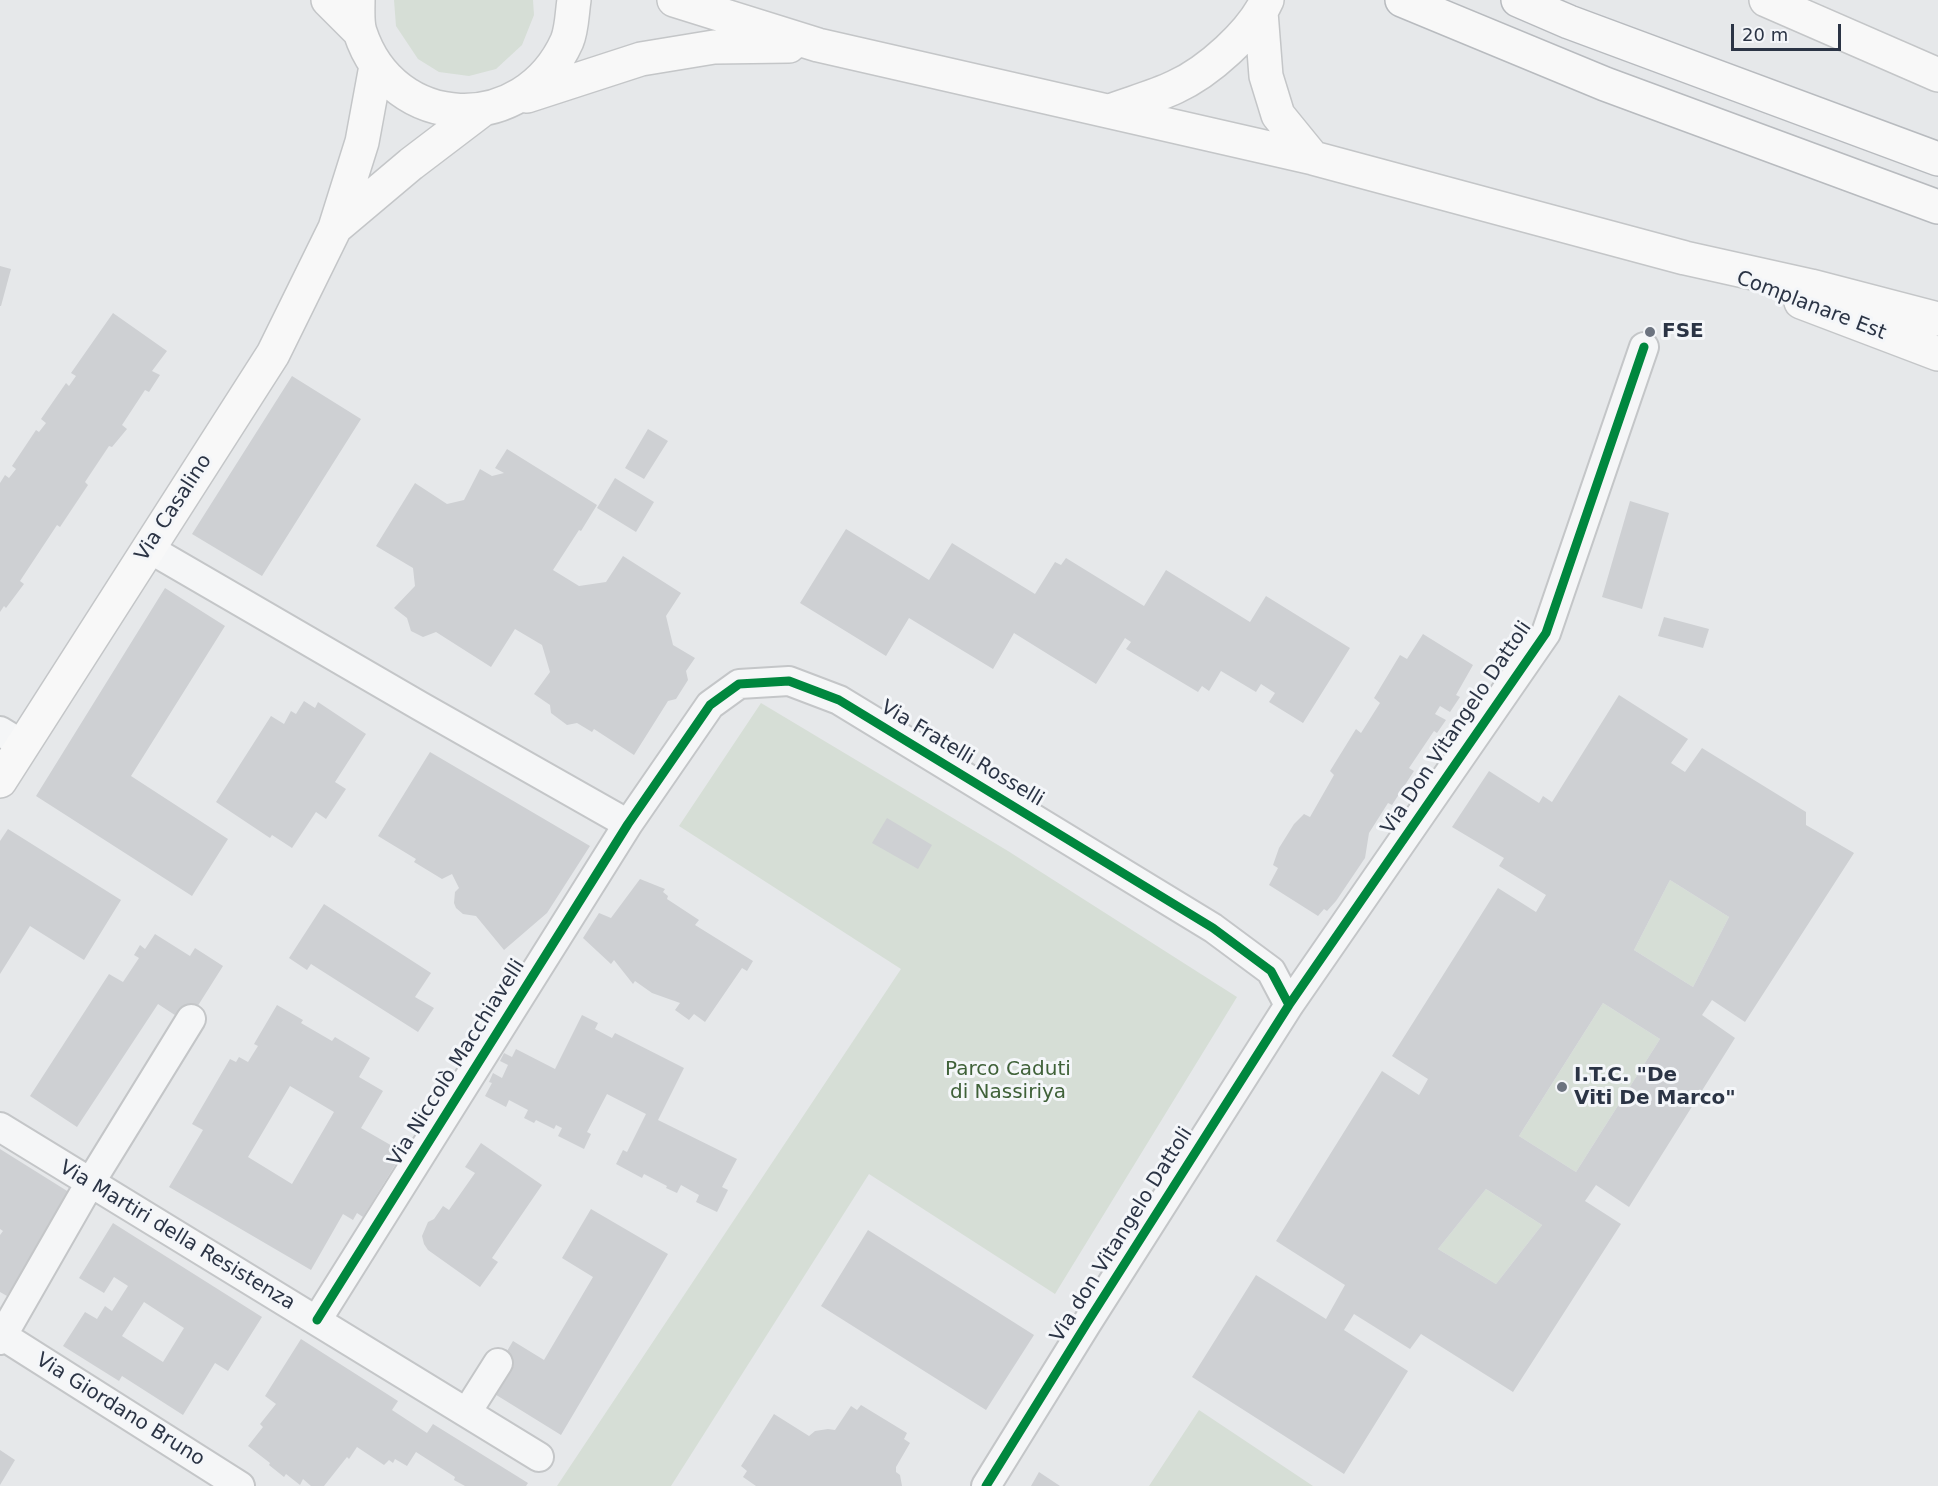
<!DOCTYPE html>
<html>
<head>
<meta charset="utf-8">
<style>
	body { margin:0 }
	#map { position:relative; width:1938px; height:1486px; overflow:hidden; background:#e6e8ea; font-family:"DejaVu Sans",sans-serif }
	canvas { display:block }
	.scale { position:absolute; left:1731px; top:24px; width:110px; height:27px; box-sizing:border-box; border:3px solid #2b3445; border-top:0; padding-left:8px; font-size:18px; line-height:21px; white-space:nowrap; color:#2b3445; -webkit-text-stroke:4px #f4f6f9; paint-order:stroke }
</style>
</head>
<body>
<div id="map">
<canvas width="1938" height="1486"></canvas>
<div class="scale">20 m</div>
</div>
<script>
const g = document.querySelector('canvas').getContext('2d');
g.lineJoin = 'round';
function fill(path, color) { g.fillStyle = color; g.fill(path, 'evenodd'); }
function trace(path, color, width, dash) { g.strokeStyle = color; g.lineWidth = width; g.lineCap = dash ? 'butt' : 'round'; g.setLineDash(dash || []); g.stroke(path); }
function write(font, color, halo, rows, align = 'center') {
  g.font = font + ' "DejaVu Sans",sans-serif'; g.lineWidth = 6; g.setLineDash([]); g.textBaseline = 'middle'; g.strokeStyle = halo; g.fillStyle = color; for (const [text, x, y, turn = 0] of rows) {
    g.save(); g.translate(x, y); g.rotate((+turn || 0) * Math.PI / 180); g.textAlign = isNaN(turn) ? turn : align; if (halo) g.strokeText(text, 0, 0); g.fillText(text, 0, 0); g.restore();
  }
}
const green = new Path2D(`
	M394,0H533L534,15L522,45L496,69L469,76L439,72L418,59L396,26Z
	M761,703L1008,851L1237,997L1055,1294L869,1174L671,1486H557L901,969L679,826Z
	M1670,880L1729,917L1693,987L1634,950Z
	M1603,1003L1660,1039L1576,1172L1519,1136Z
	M1486,1189L1542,1225L1496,1284L1438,1249Z
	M1199,1410L1313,1486H1149Z`);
const building = new Path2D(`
	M0,266L11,269L1,306H0Z
	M113,313L167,351L152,371L160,375L149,392L145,390L122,425L127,429L112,447L109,446L85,482L88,485L60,527L57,525L20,581L24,584L6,608L4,606L0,612V483L5,475L9,478L16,469L12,466L36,430L39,432L46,423L41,419L66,383L69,386L76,376L71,373Z
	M292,376L361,419L262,576L192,534Z
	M648,429L668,441L644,479L625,468Z
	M507,449L597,505L581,531L579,530L553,570L579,586L606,582L623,556L681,593L666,616L673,645L695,658L686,671L688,680L676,699L668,701L634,755L594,729L592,732L577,723L567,725L551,713L550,705L534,694L550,672L542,645L515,629L491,667L436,632L423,637L411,631L407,618L394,608L415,586L413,568L376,546L415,483L447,504L464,500L480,469L492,476L504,473L495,468Z
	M615,478L654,502L636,532L597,508Z
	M1630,501L1669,513L1642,609L1602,597Z
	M846,529L929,580L952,543L1035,594L1055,562L1061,565L1066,558L1144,606L1166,570L1250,622L1266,596L1350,648L1303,723L1269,702L1275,693L1261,684L1256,692L1221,671L1209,691L1202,686L1198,692L1126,649L1131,642L1125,638L1096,684L1014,633L993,669L909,618L886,656L800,603Z
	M165,588L225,626L131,776L228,839L192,896L36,796Z
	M1664,617L1709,629L1703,648L1658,636Z
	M1423,634L1473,665L1456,695L1460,697L1450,712L1440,706L1435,714L1446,720L1437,733L1434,731L1409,768L1414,771L1392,805L1388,803L1369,833L1365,858L1336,901L1327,911L1324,909L1318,916L1269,885L1278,868L1273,865L1279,848L1294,824L1304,814L1310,817L1334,775L1330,771L1356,729L1361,733L1380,703L1374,698L1400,655L1407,659Z
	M1619,695L1688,739L1671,763L1685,772L1702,748L1806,812V825L1854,853L1745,1022L1712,1000L1702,1015L1735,1038L1629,1207L1596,1185L1585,1201L1621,1224L1513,1392L1421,1334L1410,1349L1354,1314L1344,1330L1408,1371L1344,1474L1192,1377L1256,1275L1326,1319L1345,1285L1276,1241L1382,1071L1419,1095L1428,1079L1392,1056L1498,888L1536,912L1546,895L1499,866L1504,858L1452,827L1489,771L1539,803L1543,796L1552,802ZM1670,880L1729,917L1693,987L1634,950ZM1603,1003L1660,1039L1576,1172L1519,1136ZM1486,1189L1542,1225L1496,1284L1438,1249Z
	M304,701L315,708L318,702L366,734L335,782L346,789L326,819L316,812L292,848L272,835L270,838L216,802L271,716L284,724L291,711L296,714Z
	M430,752L590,846L547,913L504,950L476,916L463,914L456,908L454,903L455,892L459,888L452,874L442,879L414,862L416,859L378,836Z
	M887,818L932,845L918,869L872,843Z
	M8,829L121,900L84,960L30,926L0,974V841Z
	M640,879L665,889L663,892L668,896L667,899L699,920L695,925L753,961L747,971L742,968L705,1022L694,1014L689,1020L675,1010L680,1003L652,993L635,981L633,984L614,960L611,964L583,938L599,913L611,918Z
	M324,904L431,973L415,997L434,1008L418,1032L311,964L307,970L289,958Z
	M155,934L190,956L195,948L223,966L187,1023L158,1004L77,1127L30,1096L109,974L123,982L139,958L134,955L140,945L145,949Z
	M277,1005L303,1020L301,1023L332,1041L335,1037L370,1058L359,1077L383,1091L361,1128L394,1147L392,1151L400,1157L363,1217L357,1213L353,1220L343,1214L311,1270L169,1187L203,1130L192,1124L230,1059L236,1062L239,1057L248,1062L258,1046L254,1044ZM290,1086L334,1112L292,1184L248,1157Z
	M582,1015L598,1023L595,1029L612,1038L615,1033L684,1068L658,1120L737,1159L722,1187L728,1190L717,1212L696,1202L699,1195L681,1185L677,1193L666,1188L667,1186L644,1174L642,1178L616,1164L623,1150L627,1152L646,1114L607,1094L587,1132L591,1134L584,1149L558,1136L562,1128L556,1125L554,1129L536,1120L534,1123L524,1118L528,1110L509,1100L506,1107L485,1096L492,1083L489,1082L493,1073L502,1078L508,1065L500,1061L504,1053L512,1057L516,1049L555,1069Z
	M481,1143L542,1185L492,1258L498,1262L480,1287L428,1250L424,1244L422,1236L428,1222L434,1219L443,1206L449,1210L475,1173L465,1167Z
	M0,1149L72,1194L7,1296L0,1292V1235L3,1231L0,1229Z
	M591,1209L668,1254L561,1435L485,1388L513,1341L544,1360L593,1277L562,1258Z
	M113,1223L262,1317L228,1371L215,1363L183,1415L122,1376L119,1381L63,1346L85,1312L97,1319L105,1306L112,1311L128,1286L114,1277L104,1293L79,1278ZM144,1302L184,1328L163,1362L122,1336Z
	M868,1230L1034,1335L986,1410L821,1306Z
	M301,1339L398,1401L392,1410L427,1433L433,1424L528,1483L526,1486H465L454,1480L455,1477L416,1452L407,1466L395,1459L393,1463L389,1460L384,1465L357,1447L349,1459L347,1457L324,1486H311L303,1479L300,1485L286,1474L284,1477L269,1465L270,1463L248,1446L263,1427L260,1424L276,1404L265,1396Z
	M861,1405L907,1433L904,1439L910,1443L896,1467V1472L900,1475L902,1486H756L743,1477L747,1471L741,1466L774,1414L809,1436L815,1431L828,1429L835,1430L851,1406L857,1410Z
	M0,1450L15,1460L0,1485Z
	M1039,1472L1060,1486H1031Z`);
const street = new Path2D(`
	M148,548L420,706L628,824
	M0,731L23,745
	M0,1127L539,1457
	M317,1320L628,824L710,705L739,684L789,681L839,700L1213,928L1271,971L1289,1005
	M0,1334L240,1486
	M0,1340L90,1183L191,1019
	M467,1412L498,1363
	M986,1486L1087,1323L1289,1005L1546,633L1644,347`);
const secondary = new Path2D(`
	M328,0L359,31
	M358,0C358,10 357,23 360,32C393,133 524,137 567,41C572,29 572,13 574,0
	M674,0L818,45L1313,158L1685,258L1811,286L1938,319
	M1766,0L1938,75
	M1261,12L1266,76L1278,115L1313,158
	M527,96L641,59L714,47L789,46
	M1110,111C1131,103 1154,97 1175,87C1208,72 1252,33 1267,0
	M335,228L411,164L482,110
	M1801,302L1938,354
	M0,781L273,354L335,228L362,142L376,66`);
const highway = new Path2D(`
	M1402,0L1605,84L1938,207
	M1518,0L1569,22L1938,159`);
const cycleway = new Path2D(`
	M317,1320L628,824L710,705L739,684L789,681L839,700L1213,928L1271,971L1289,1005
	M986,1486L1087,1323L1289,1005L1546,633L1644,347`);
const markers = [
	[1650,332,6,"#6c737f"],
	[1562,1087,6,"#6c737f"]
];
const streetNames = [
	["Complanare Est",1811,306,21],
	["Via Casalino",174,508,-57],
	["Via Don Vitangelo Dattoli",1457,728,-56],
	["Via Fratelli Rosselli",962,754,31],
	["Via Niccolò Macchiavelli",457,1063,-58],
	["Via don Vitangelo Dattoli",1122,1235,-58],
	["Via Martiri della Resistenza",177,1236,31],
	["Via Giordano Bruno",120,1410,32]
];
const poiNames = [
	["FSE",1662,332],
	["I.T.C. \"De",1574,1076],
	["Viti De Marco\"",1574,1099]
];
const parkNames = [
	["Parco Caduti",1008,1070],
	["di Nassiriya",1008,1093]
];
fill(green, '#d6ded6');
fill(building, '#ced0d3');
trace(street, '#c4c6c8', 32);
trace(secondary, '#c4c6c8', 36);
trace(highway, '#b8bbbf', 36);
trace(street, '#f5f6f7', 28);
trace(secondary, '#f8f8f8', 33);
trace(highway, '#f8f8f8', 33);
trace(cycleway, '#00873e', 9);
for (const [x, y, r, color] of markers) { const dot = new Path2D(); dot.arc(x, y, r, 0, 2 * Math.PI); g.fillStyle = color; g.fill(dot); trace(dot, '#f4f6f9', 2); }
write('20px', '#2b3445', '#f4f6f9', streetNames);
write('bold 20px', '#2b3445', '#f4f6f9', poiNames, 'left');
write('20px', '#3f6138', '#f4f6f9', parkNames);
</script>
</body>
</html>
